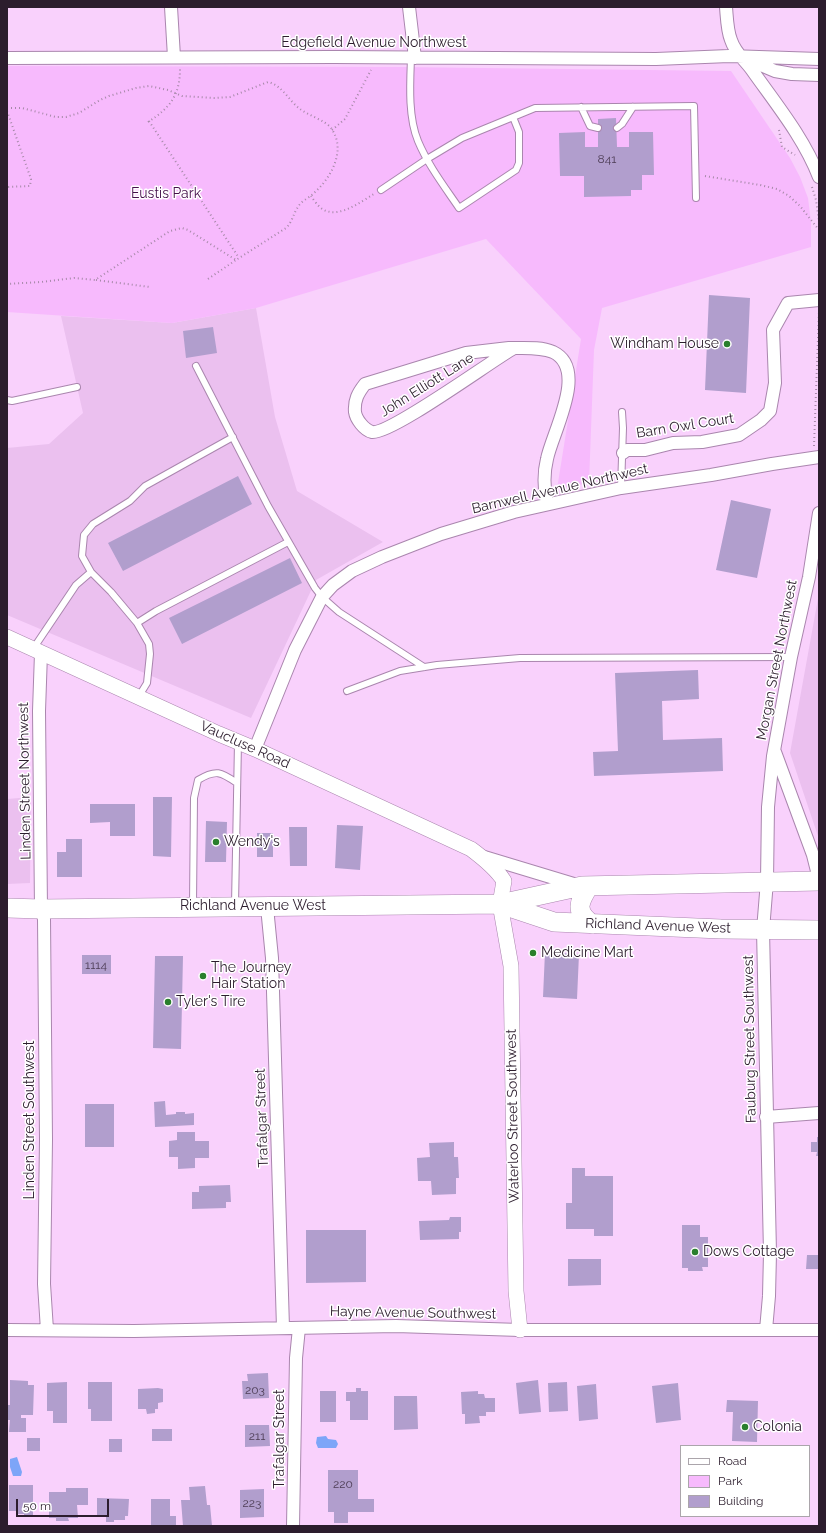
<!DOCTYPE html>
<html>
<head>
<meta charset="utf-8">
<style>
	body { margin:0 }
	#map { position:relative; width:826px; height:1533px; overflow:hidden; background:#f9d1fc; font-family:Raleway,sans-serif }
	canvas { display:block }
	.frame { position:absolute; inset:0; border:8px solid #2c1d2d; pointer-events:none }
	.legend { position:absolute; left:680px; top:1445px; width:130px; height:72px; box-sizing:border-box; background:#fff; border:1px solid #aba5ab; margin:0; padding:5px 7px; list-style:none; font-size:12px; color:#2c1d2d }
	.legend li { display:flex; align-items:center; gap:8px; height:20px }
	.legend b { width:20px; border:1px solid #aba5ab }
	.scale { position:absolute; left:16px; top:1499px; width:93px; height:18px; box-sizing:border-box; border:2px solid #2c1d2d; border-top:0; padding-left:5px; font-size:12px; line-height:14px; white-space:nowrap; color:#2c1d2d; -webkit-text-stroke:3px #fff; paint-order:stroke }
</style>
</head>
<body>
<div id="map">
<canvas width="826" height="1533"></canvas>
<div class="frame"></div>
<ul class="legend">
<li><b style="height:5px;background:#fff"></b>Road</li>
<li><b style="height:11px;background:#f7bafd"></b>Park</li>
<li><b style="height:11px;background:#b19ecd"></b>Building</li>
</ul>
<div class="scale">50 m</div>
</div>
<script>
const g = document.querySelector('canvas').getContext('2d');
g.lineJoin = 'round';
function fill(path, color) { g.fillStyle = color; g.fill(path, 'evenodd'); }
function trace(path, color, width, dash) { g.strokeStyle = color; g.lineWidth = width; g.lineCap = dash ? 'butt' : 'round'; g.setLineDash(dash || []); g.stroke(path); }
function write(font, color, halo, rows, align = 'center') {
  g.font = font + ' Raleway,sans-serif'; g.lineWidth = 3; g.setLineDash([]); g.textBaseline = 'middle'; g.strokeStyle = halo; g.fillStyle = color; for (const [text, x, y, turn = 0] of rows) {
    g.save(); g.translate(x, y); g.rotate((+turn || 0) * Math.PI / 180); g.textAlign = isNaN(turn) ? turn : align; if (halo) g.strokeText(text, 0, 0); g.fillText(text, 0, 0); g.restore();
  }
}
const built = new Path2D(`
	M256,308L275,417L297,491L383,542L316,580L251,718L7,615V448L49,444L83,413L61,316L172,323Z
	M819,593V839L790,753Z
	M31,797L30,883L7,884V799Z`);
const green = new Path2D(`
	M7,66L401,67L731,71L790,158L800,177L808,198L811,222V247L602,308L594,350L589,483L557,489L581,339L486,239L256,308L172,323L7,312Z`);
const water = new Path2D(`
	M326,1436L328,1439L336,1440L338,1444L336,1448H318L316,1443L317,1437Z
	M17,1457L22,1472L21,1476H13L10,1467V1459Z`);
const building = new Path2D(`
	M616,118L617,147H629V132H653L654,175H642V190H631V196L584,197V176H560L559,133L585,132V147H598V119Z
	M709,295L750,298L746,393L705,390Z
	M213,327L217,353L186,358L183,331Z
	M238,476L252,504L123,571L108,543Z
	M731,500L771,509L757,578L716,570Z
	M290,558L302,583L182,644L169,618Z
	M698,670L699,699L662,701L663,740L722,738L723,771L594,776L593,752L618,751L615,673Z
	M153,797H172L171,857L153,856Z
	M90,804H135V836H110V822L90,823Z
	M206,821L227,822L226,862H205Z
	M337,825L363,826L360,870L335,868Z
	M289,827H307V866H290Z
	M257,833H273V857H257Z
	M66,839H82V877H57V852H66Z
	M545,952L579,954L577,999L543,997Z
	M82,955H111V974H82Z
	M155,956H183L181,1049L153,1048Z
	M165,1101L166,1115L176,1114V1112H185V1114L194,1113V1125L155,1127L154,1102Z
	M85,1104H114V1147H85Z
	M177,1132H195V1141H209V1158H195V1168L178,1169V1157H169V1141L177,1140Z
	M817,1137H819V1156H816L817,1152H811V1142H817Z
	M454,1142V1157H458L459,1178H456V1194L432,1195L431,1181H418L417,1158L430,1157L429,1143Z
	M572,1168H585V1176H613V1236H594V1229H566V1203H572Z
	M230,1185L231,1202H226V1208L192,1209V1192H199V1186Z
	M450,1217H461V1232H459V1239L420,1240L419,1221L449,1220Z
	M682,1225H700V1237H708V1267H702L703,1271H688V1268H682Z
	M306,1230H366V1282L306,1283Z
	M807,1255H819V1269H806Z
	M568,1259H601V1285L568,1286Z
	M268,1373L269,1398L243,1399L242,1381H248L247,1374Z
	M10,1380L28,1381V1385H34L33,1415H21V1418H26V1432H9L10,1420H7V1405H10Z
	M538,1380L541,1412L519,1414L516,1383Z
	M67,1382V1423H53V1411H47V1383Z
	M88,1382H112V1421H91V1409H88Z
	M567,1382L568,1411L549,1412L548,1383Z
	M678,1383L681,1420L656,1423L652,1386Z
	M596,1384L598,1419L579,1421L577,1386Z
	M158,1388L163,1389V1402L158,1403V1409H155V1413L147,1414L146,1409H138V1389Z
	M356,1388H361V1391H368V1420H350V1401H346V1392H356Z
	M320,1391H336V1422H320Z
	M478,1391V1394H484L485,1398H495V1412H486V1416H479L480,1423L465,1424V1414H462L461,1392Z
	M394,1396H417L418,1429L394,1430Z
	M727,1400L758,1401L757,1442L732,1441L733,1412H726Z
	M245,1425H269L270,1446L245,1447Z
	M152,1429H172V1441H152Z
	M27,1438H40V1451H27Z
	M109,1439H122V1452H109Z
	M328,1470H358V1499H374V1512H348V1523H334V1512H328Z
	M9,1485H33V1516H24V1514H17V1511H9Z
	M205,1486L207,1505H210L212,1526H183L181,1500H190L189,1487Z
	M66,1488H88V1505H77L78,1518H68L69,1521H56V1518H49V1492H66Z
	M264,1489V1517L240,1518V1490Z
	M97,1498L129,1499L128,1516H125V1520H114V1522H106V1516H97Z
	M151,1499H170V1516H176V1526H151Z`);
const path = new Path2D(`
	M7,108H22L56,117H66L79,113L100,100L109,96L136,88L149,86L168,90L182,96L214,98L230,97L268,82C282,85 289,101 300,109C308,115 326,121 331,128C347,150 331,178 314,193C309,198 301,201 298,207C293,214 293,221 286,228L236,260L188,230L182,228L170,231L95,280L74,278L41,282L7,284
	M7,111L31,179L30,186L7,187
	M149,121L239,258
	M148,122C170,108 180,95 180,69
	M332,130L345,119L371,70
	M779,130L782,147L795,155
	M705,176L760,185L777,189L789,196L800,206L819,230
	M812,187L816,200L819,221
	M311,196C314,200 318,207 324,210C340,218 360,202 374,194
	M208,279L236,260
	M96,280L150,287
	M814,446L819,311`);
const service = new Path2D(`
	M411,58C410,84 408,117 418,141C428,165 444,186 459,208L516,170L519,163V132L513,117
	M581,107L590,126L598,128
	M617,128L622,124L633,107
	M381,190L427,159L462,138L535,108L694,106L696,198
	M196,366L268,506L315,588L322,597L339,612L424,667
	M7,400L12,401L77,387
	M621,488L623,428L622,412
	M137,623L156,611L288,542
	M33,649L76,585L91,572
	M347,691L400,671L437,665L520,658L791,657
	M139,696L147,683L150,654L149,644L137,623L111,592L91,572L82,556L84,535L93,524L130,501L145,486L233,437
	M193,904L194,798L198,780C216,769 221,772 237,783
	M235,905L238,742`);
const minor = new Path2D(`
	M171,7L174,57
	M409,7L415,58
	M726,7C727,18 727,30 731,40C735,53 745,60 752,70C776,104 804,138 819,177
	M7,58L334,57L656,59L729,56L819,59
	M749,60L775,71L792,74L819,75
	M514,348C491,361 390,435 372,432C364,430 356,419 355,412C354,400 358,393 365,384L466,353L509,348H514C526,348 541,347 553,352C589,369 552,433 547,459C543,475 544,489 547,504
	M623,453L627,450H645L673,443L702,442L739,435L761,420L770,411L775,383L773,330L788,303L819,300
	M41,653L39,711L41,909L44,919L46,1140L44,1284L47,1330
	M255,749L295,650L322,597L333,585L352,571L382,557L441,534L514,512L621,488L711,475L772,464L819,457
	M775,752L813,855L819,879
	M481,856L577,885
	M267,907L272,958L283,1328
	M766,1117L819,1113
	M7,1330L134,1331L396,1326L520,1330H819
	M766,1330L769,1296L770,1253L763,930L767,881L768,807L773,756L791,657L809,577L819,513
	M293,1526L296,1358L299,1328`);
const tertiary = new Path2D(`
	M7,637L219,734L255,749L471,849C483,858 496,868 504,881L500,904L511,966L516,1291L520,1330`);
const primary = new Path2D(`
	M589,886C579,902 574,911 592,924
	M500,904L554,922L721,929L819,930
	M7,908L41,909L500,904L582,886L819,881`);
const markers = [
	[727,344,4,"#297f2c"],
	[216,842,4,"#297f2c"],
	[533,953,4,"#297f2c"],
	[203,976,4,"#297f2c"],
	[168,1002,4,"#297f2c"],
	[695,1252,4,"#297f2c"],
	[745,1427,4,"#297f2c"]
];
const numberNames = [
	["841",607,159],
	["1114",96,965],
	["203",255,1390],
	["211",257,1436],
	["220",343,1484],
	["223",252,1503]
];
const streetNames = [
	["Edgefield Avenue Northwest",374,43],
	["John Elliott Lane",427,385,-32],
	["Barn Owl Court",685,426,-9],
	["Barnwell Avenue Northwest",560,489,-13],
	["Morgan Street Northwest",777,660,-79],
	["Vaucluse Road",245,745,24],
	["Linden Street Northwest",25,781,-91],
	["Richland Avenue West",253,906],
	["Richland Avenue West",658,926,2],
	["Fauburg Street Southwest",750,1039,-91],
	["Waterloo Street Southwest",513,1116,-91],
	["Trafalgar Street",262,1118,-92],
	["Linden Street Southwest",30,1120,-90],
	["Hayne Avenue Southwest",413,1313,1],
	["Trafalgar Street",280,1439,-90]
];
const parkNames = [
	["Eustis Park",166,194]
];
const poiNames = [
	["Windham House",719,344,"right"],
	["Wendy's",224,842],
	["Medicine Mart",541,953],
	["The Journey",211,968],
	["Hair Station",211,984],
	["Tyler's Tire",176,1002],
	["Dows Cottage",703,1252],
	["Colonia",753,1427]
];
fill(built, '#ebc0ef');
fill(green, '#f7bafd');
fill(water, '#7da5f8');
fill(building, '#b19ecd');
trace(service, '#aa86ae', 8);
trace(minor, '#aa86ae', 14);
trace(tertiary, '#aa86ae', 16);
trace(primary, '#aa86ae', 20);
trace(path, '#a789a9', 2, [1, 3]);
trace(service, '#fff', 6);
trace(minor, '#fff', 12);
trace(tertiary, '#fff', 15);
trace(primary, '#fff', 19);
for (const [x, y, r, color] of markers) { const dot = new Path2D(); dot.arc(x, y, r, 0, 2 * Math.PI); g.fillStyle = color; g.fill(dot); trace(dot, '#fff', 1.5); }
write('12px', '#4d3d55', null, numberNames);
write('14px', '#2c1d2d', '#fff', streetNames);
write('14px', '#450f4b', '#fff', parkNames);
write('14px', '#2c1d2d', '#fff', poiNames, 'left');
</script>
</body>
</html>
